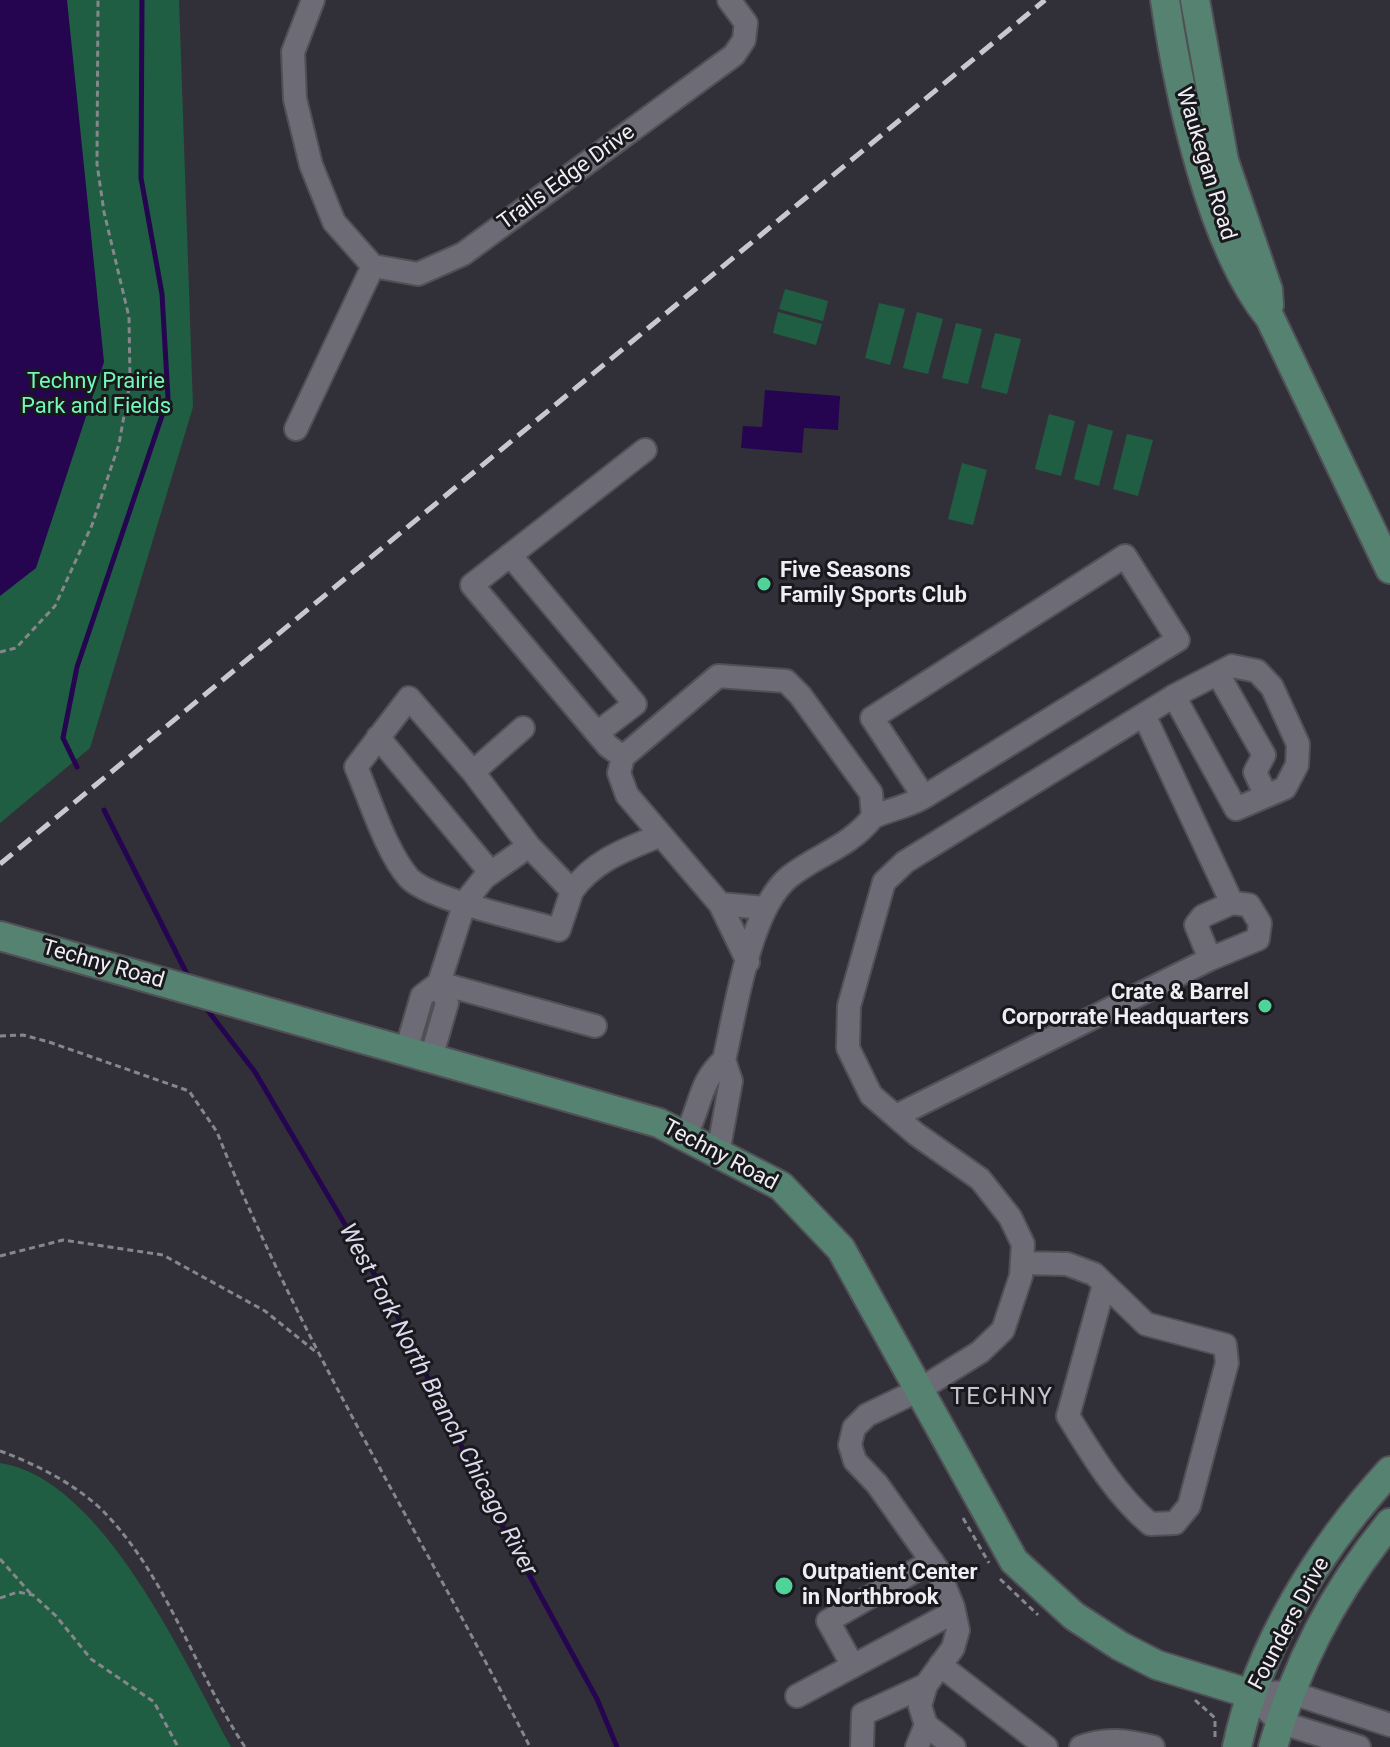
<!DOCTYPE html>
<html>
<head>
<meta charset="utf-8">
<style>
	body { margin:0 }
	canvas { display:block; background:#313038 }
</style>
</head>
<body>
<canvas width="1390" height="1747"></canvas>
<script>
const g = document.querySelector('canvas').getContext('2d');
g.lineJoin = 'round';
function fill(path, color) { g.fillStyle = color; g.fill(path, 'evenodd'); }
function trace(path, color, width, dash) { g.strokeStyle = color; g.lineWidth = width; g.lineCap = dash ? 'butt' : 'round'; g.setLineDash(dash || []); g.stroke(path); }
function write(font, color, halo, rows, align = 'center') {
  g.font = font + ' Roboto,sans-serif'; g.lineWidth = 6; g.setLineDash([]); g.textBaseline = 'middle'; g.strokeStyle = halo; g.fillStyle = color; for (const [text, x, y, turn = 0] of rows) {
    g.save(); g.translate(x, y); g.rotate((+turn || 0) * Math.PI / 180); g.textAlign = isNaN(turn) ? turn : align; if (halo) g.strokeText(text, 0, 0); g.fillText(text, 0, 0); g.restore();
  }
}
const green = new Path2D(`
	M0,0H179L193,407L90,748L0,823Z
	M785,289L828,301L823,321L779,309Z
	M879,303L905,309L890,365L865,358Z
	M778,312L822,324L816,345L773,333Z
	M917,312L943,319L928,374L903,368Z
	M956,323L982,329L968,384L942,378Z
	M995,333L1021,339L1007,394L981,388Z
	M1049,414L1075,421L1061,476L1035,469Z
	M1088,424L1113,431L1099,486L1074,479Z
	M1127,434L1153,440L1138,496L1113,489Z
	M962,463L987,470L973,525L948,519Z
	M0,1463C103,1478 185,1663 231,1747H0Z`);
const water = new Path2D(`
	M0,0H67L104,362L36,568L0,596Z
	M765,390L840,396L838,430L804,428L802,453L741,448L743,426L762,427Z`);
const stream = new Path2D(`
	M77,767L63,738L77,667L168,398L162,294L141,178L142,0
	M104,810L190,980
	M202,1003L255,1072L389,1299L486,1496L597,1699L617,1747`);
const path = new Path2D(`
	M0,652L16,648L55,606L92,525L119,444L130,382L129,317L104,212L97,164L98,0
	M0,1036L23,1035L49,1042L189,1091L217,1132C302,1347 426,1542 530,1747
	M0,1256L63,1240L163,1255L265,1311L316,1352
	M0,1451C36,1464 77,1485 104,1512C168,1578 195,1672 245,1747
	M963,1518L989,1563
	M0,1559L32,1595
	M1000,1579L1038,1615
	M0,1598L18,1592L33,1595L56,1616L91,1659L154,1702L178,1747
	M1195,1700L1215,1718V1739`);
const minor = new Path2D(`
	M313,0L293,52L295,99L311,165L334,222L373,266L418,274L463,254L734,55L744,40L746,23L729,0
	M296,429L373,266
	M510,555L635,704L597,733
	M1218,674L1264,755L1255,772L1266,796
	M1144,715L1232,903
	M378,737L491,873
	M623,757L608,746L472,585L645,450
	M473,772L529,846L572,891L559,930C526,920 430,900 409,878C386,852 370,799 356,767L409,698L473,772L523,728
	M873,817C891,809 907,807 924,797L1178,640L1125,556L872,718L924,797
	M572,891C594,860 627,849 661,835
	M1232,903L1249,905L1260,923L1258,939L1210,959L1196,925L1203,916Z
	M720,904L627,795L619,773L623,757L718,676L786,681L800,695L871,793L873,817C848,848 818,854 789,877C749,910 736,1010 724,1060
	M748,962L720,904L765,908
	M439,983L595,1026
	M406,1051L422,996L439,983
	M431,1058L447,1003L439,983L465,902L485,877L529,846
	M896,1116L1210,959
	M685,1136C702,1105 698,1083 724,1060L731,1081L718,1153
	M1022,1263L1067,1264L1094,1274L1146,1324L1225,1345L1227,1363L1189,1506L1175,1523L1150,1524C1115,1494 1092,1455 1068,1416L1104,1285
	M940,1665L1046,1747
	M853,1666L954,1612
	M1251,1694L1289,1692L1390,1725
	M1251,1694L1279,1722L1359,1747
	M797,1696L853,1666L828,1621L932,1561
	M862,1747L863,1714L926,1685
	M917,1747L926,1725
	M954,1747L926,1725L920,1706L926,1685L953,1648L958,1630L953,1607L938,1570L877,1484L855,1461L850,1445L854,1428L867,1415L919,1390L980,1352L1003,1330L1021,1276L1023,1244L1010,1217L980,1179L916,1134L871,1095L848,1048L849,1006L884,882L905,862L1174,696L1232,666L1257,671L1272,687L1298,744L1297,765L1285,788L1236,809L1174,696
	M1081,1747C1107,1737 1127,1741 1153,1747`);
const major = new Path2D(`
	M1165,0C1179,94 1210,244 1270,318L1390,569
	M1195,0L1224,161L1268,290L1269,305
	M0,936L659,1123L781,1186L841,1249L1014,1561L1074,1616L1120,1646L1157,1665L1251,1694
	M1237,1747C1258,1646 1321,1546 1390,1471
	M1273,1747C1296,1664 1335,1590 1390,1523`);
const rail = new Path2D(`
	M0,864L1045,0`);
const markers = [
	[764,584,8,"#4fd399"],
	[1265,1006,8,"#4fd399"],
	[784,1586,10,"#4fd399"]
];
const streetNames = [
	["Waukegan Road",1205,164,73],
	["Trails Edge Drive",567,178,-36],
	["Techny Road",103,965,16],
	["Techny Road",720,1156,28],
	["Founders Drive",1290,1624,-62]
];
const parkNames = [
	["Techny Prairie",96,382],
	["Park and Fields",96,407]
];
const poiNames = [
	["Five Seasons",780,571],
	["Family Sports Club",780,596],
	["Crate & Barrel",1249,993,"right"],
	["Corporrate Headquarters",1249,1018,"right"],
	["Outpatient Center",802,1573],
	["in Northbrook",802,1598]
];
const neighbourhoodNames = [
	["TECHNY",1002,1398]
];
const waterNames = [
	["West Fork North Branch Chicago River",437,1400,62]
];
fill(green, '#1f5e42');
fill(water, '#25054f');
trace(stream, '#25054f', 5);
trace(minor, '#515057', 26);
trace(major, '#515057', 32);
trace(path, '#87868d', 3, [6, 4]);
trace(minor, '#6d6b75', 22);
trace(major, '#568371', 28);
trace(rail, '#c9c8ce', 5, [16, 8]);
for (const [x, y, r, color] of markers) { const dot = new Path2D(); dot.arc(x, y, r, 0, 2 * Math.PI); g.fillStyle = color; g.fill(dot); trace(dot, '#19181c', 3); }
write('22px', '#efeef4', '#19181c', streetNames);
write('22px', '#72f9ba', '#19181c', parkNames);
write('bold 22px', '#efeef4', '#19181c', poiNames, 'left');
g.letterSpacing = '2px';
write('24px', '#c5c3ce', '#19181c', neighbourhoodNames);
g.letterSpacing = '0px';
write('italic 24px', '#ddd9ee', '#19181c', waterNames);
</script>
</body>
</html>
